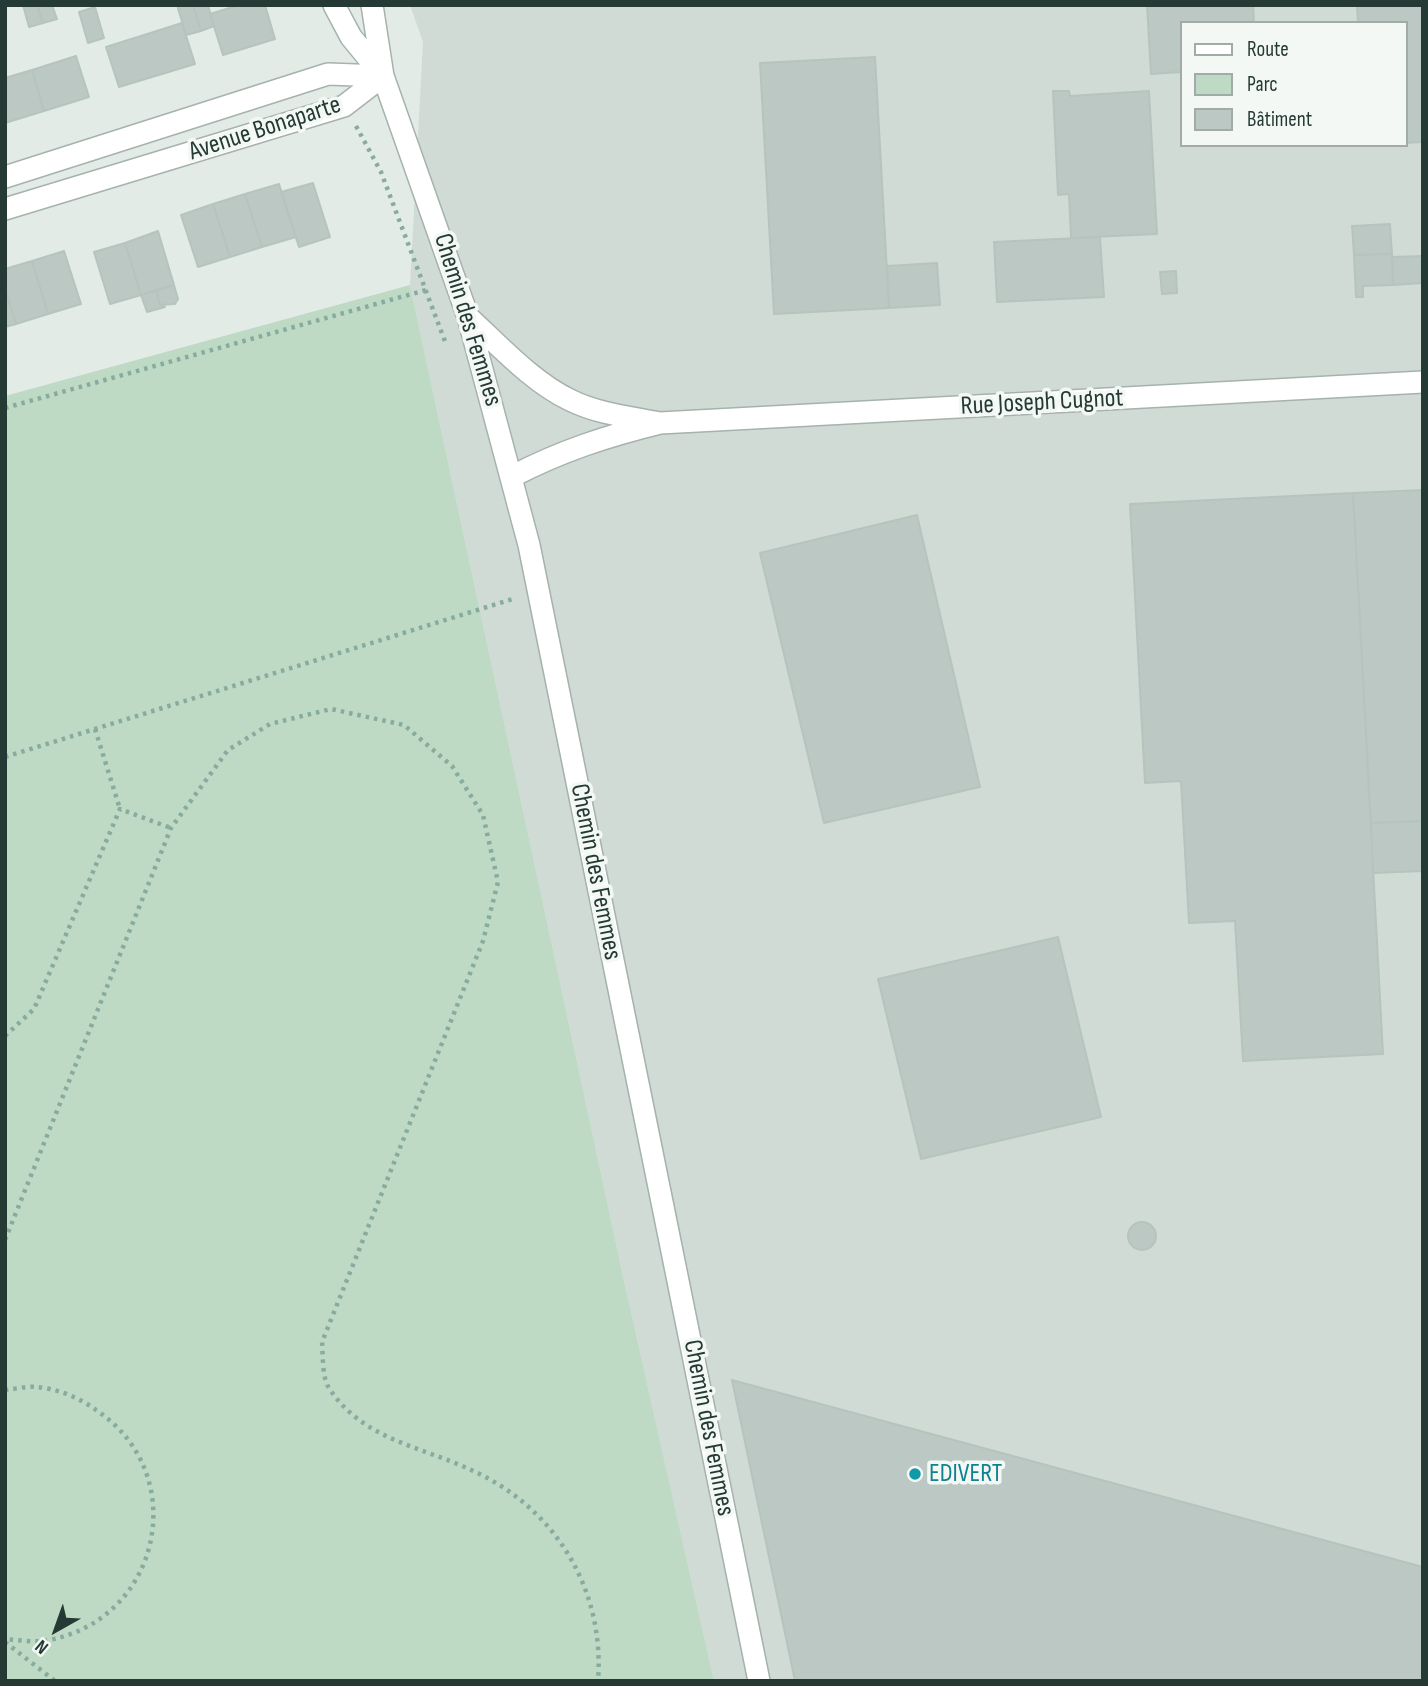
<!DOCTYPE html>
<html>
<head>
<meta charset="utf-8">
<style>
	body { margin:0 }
	#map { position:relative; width:1428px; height:1686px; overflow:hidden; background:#e3ebe7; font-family:"Sofia Sans Condensed",sans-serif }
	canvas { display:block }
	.frame { position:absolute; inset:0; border:7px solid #253a34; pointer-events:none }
	.legend { position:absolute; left:1180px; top:21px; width:228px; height:126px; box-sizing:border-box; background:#f3f8f5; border:2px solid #a1aca8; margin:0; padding:9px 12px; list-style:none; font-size:21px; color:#253a34 }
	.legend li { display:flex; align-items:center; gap:14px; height:35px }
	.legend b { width:35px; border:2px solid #a1aca8 }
	.north { position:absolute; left:21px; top:1595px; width:70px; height:70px; -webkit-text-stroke:5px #f3f8f5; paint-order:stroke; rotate:220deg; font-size:19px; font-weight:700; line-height:28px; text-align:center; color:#253a34 }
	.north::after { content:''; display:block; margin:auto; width:24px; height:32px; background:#253a34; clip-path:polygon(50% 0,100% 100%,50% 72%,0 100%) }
</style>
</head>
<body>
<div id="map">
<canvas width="1428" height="1686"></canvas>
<div class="frame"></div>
<ul class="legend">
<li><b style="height:9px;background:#fff"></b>Route</li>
<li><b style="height:19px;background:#bedac5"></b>Parc</li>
<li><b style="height:19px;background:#bbc8c3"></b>Bâtiment</li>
</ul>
<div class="north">N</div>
</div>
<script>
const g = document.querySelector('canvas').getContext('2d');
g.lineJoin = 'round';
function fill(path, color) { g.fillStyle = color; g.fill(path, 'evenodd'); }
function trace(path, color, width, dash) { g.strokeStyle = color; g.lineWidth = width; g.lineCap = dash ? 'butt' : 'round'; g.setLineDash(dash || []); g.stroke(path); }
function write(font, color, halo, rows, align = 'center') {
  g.font = font + ' "Sofia Sans Condensed",sans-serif'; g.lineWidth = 7; g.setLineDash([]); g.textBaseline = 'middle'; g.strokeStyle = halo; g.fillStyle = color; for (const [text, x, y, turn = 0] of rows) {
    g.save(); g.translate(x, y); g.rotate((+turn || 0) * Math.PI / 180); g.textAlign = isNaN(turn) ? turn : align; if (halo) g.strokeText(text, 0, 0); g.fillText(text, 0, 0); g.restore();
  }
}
const built = new Path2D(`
	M410,5H1423V1681H714L625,1285L410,285L423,42ZM1181,23H1405V145H1181Z`);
const green = new Path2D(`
	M410,285L625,1285L714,1681H5V396Z`);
const building = new Path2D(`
	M23,5H37L43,23L29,27Z
	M37,5H52L57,19L43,23Z
	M177,5H193L201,31L186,35Z
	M193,5H208L214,26L201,31Z
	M239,5H265L275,39L223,55L210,14Z
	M1147,5H1253L1254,23H1181V72L1151,74Z
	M1423,5V142L1405,143V23H1358L1357,6Z
	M95,7L104,38L88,43L79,12Z
	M182,23L195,64L119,87L106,47Z
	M76,56L89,97L44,111L32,70Z
	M875,57L889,308L774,314L760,63Z
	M32,70L44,111L5,123V78Z
	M1053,91H1069L1070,96L1149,91L1157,234L1071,238L1069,194L1058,195Z
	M313,183L330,237L299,247L281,192Z
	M279,184L296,237L262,247L245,194Z
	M245,194L262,247L230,257L213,204Z
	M213,204L230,257L198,267L181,215Z
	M1390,224L1392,254L1354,255L1352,226Z
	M158,231L174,285L141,295L125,243Z
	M1100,237L1104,297L997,302L994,242Z
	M125,243L141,295L110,304L94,252Z
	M64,251L81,304L48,314L32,261Z
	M1392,254L1393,285L1363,286V297H1356L1354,255Z
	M1423,256V283L1393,285L1392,257Z
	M32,261L48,314L16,324L5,288V269Z
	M937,263L940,305L889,308L887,266Z
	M1176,271L1177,293L1162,294L1160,272Z
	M174,285L178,299L175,304L160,305L156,290Z
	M5,288L16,324L5,327Z
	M156,290L160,305L165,307L147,312L141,295Z
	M1423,490V821L1371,823L1353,493Z
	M1353,493L1383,1054L1243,1061L1235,921L1189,923L1181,781L1145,783L1130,504Z
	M917,515L980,787L824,823L760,553Z
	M1423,821V871L1373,873L1371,823Z
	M1058,937L1101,1117L921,1159L878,979Z
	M1128 1236a14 14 0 1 1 28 0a14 14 0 1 1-28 0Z
	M732,1380L1423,1567V1681H795Z`);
const path = new Path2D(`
	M356,126L381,172L446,344
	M5,408L426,290
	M95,729L120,809
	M5,757L516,598
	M5,1036L34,1009L120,809L171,828
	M5,1240L171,828L228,750L270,724L331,709L404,725L452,766L483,815L498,882L483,941L322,1342C323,1355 322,1378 329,1388C362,1439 419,1446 469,1469C554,1506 605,1588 598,1681
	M5,1390C15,1389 27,1386 37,1387C58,1389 80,1398 96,1410C194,1475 160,1624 43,1641C31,1642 17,1640 5,1639
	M5,1642L55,1681`);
const minor = new Path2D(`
	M334,5L351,37L383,76
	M372,5L383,76L468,317L529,545L759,1681
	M5,177L328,74L383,76
	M5,209L344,106L383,76
	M468,317C499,345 532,382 570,400C598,414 630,417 660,423C607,436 561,451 513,476
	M660,423L1423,382`);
const markers = [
	[915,1474,7,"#0f9aa8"]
];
const streetNames = [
	["Avenue Bonaparte",265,129,-18],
	["Chemin des Femmes",467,320,73],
	["Rue Joseph Cugnot",1042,403,-3],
	["Chemin des Femmes",595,872,79],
	["Chemin des Femmes",708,1428,79]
];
const cultureNames = [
	["EDIVERT",929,1474]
];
fill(built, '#d1dbd6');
fill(green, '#bedac5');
fill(building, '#bbc8c3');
trace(building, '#b6c4be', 2);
trace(minor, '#a6b2ae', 24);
trace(path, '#87ab9f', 4.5, [3.5, 5]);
trace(minor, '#fff', 21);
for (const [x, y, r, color] of markers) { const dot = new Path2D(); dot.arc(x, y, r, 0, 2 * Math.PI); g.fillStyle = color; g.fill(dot); trace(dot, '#f3f8f5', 2.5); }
write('26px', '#253a34', '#f3f8f5', streetNames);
write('26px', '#0d838f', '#f3f8f5', cultureNames, 'left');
</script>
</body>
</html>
